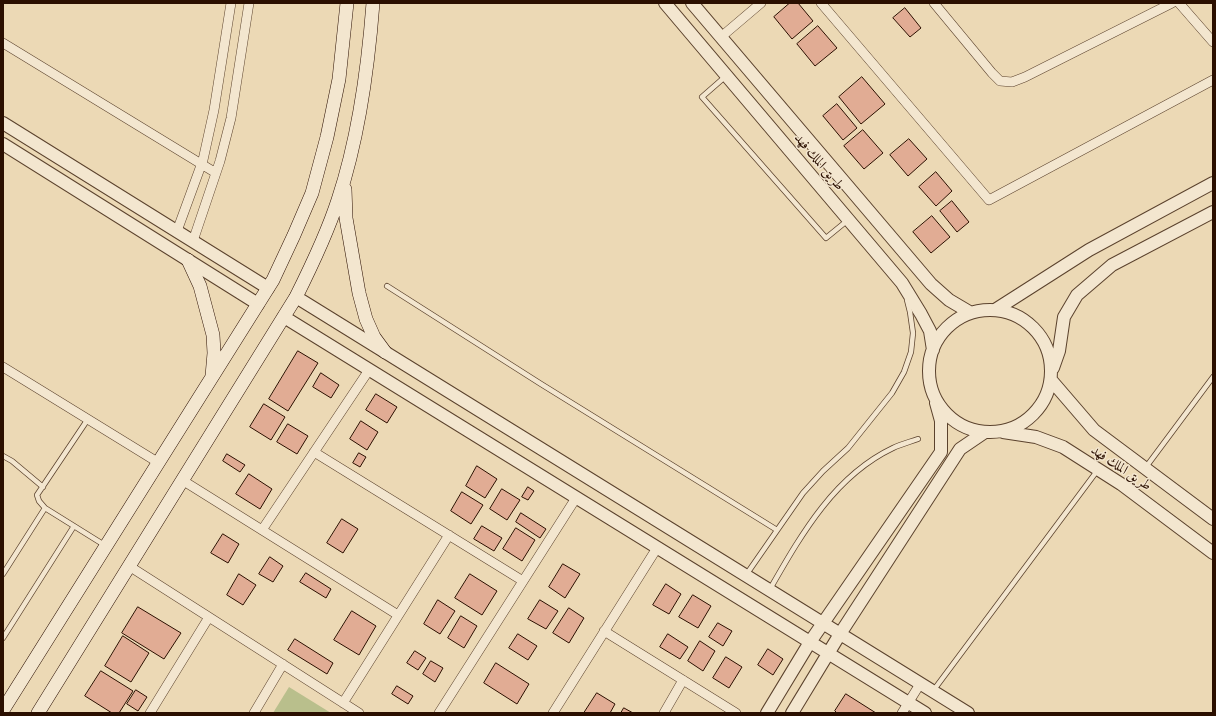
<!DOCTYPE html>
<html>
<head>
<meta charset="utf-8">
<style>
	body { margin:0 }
	#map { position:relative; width:1216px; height:716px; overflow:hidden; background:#ecd9b5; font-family:"EB Garamond",serif }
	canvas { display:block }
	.frame { position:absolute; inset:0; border:4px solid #2b0f00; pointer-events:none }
</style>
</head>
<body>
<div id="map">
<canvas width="1216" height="716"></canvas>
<div class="frame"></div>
</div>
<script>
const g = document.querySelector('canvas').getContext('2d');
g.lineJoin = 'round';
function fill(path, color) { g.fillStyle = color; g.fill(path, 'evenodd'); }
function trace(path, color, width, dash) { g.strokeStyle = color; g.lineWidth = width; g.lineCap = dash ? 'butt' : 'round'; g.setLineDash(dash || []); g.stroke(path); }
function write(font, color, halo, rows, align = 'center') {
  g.font = font + ' "EB Garamond",Amiri,serif'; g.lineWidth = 3; g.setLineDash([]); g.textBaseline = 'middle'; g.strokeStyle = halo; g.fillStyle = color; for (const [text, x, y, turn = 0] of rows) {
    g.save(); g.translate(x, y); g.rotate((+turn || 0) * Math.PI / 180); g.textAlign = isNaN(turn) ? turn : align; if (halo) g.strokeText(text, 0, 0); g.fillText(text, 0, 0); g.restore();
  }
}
const green = new Path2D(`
	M289,687L331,713H273Z`);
const building = new Path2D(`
	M790,3H798L813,21L792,39L774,17Z
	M905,8L921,28L910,37L893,18Z
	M818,26L837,48L815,66L797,44Z
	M862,77L885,104L861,124L839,97Z
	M837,104L857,128L843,140L823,116Z
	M863,130L883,153L864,169L844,146Z
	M909,139L927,159L908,176L890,155Z
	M936,172L952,191L936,206L919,187Z
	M952,201L969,222L957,232L940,211Z
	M932,216L950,237L931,253L913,232Z
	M298,351L318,363L288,411L269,399Z
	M321,373L339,385L331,398L313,387Z
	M376,394L397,407L387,423L366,410Z
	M264,404L285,417L271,440L250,427Z
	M361,421L378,432L367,450L350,439Z
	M288,424L308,436L297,454L277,442Z
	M359,453L366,457L360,467L353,463Z
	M227,454L245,465L240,472L223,461Z
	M477,466L497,479L485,498L466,486Z
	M249,474L272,489L260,509L236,494Z
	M528,487L534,491L528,500L522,497Z
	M502,489L520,500L507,520L490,509Z
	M462,492L483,505L471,524L451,511Z
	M521,513L546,529L540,538L516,522Z
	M342,519L358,529L343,553L327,543Z
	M482,526L502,538L494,551L474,539Z
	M516,528L535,540L522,561L503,549Z
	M223,534L239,544L228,563L211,553Z
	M270,557L283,566L273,582L259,574Z
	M563,564L580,574L565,598L549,587Z
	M306,573L331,589L326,598L300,582Z
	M239,574L256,585L243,605L227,595Z
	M470,574L497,591L482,615L455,598Z
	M666,584L681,594L669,614L653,605Z
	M693,595L711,606L698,628L679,617Z
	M438,600L455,611L440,634L424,624Z
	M540,600L558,611L546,629L528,619Z
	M138,607L181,633L164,659L122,633Z
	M569,608L584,618L569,643L553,633Z
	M352,611L376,626L359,655L334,640Z
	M461,616L477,626L464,648L448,638Z
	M718,623L732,631L723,646L709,637Z
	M518,634L537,646L528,660L509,648Z
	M668,634L688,647L680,659L660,647Z
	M123,636L149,653L131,682L105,666Z
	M295,639L333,663L327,674L288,650Z
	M700,641L715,651L703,671L688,661Z
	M768,649L783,659L773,675L758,665Z
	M415,651L426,658L418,670L407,663Z
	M726,657L742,667L729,688L713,678Z
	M431,661L443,668L435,682L423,674Z
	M496,663L529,684L517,704L484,683Z
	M101,671L133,691L119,713H112L85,696Z
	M397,686L413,696L408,704L392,694Z
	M136,690L147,697L138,711L127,704Z
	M597,693L615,704L610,713H584Z
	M846,694L876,713H837L835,711Z
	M624,708L633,713H621Z`);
const service = new Path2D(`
	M726,76L702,97L826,238L848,220
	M387,286L541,384L777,530
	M88,419L37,495L39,501L45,508L106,546
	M3,456L12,461L43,487
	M1146,467L1213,377
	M3,574L45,508
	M746,575L803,493L823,471L848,448L892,393L904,372L911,352L913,333L910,312L907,300
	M770,589C801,535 834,476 893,448C901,444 910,442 918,439
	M3,638L74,526
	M933,691L1097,471`);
const minor = new Path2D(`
	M821,3L989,200L1213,80
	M934,3L992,73L1000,81L1012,82L1025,77L1172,3
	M1179,3L1213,42
	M721,37L761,3
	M3,43L216,173
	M177,231L203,160L214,110L231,3
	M193,241L220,161L231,118L249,3
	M3,367L159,463
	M314,452L523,581
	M182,480L398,615
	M262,530L369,370
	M129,566L359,713
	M604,631L736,713
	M343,703L449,535
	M150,713L209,617
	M254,713L283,664
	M439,713L576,498
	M553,713L657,548
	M664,713L683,680
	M902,713L920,684`);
const tertiary = new Path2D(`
	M665,3L902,283L921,314L930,331L933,350
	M692,3L931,284L949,300L971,313
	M3,123L268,288
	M3,144L258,304
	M296,297L968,713
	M929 371a61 61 0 1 1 122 0a61 61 0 1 1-122 0Z
	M995,310L1089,250L1213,183
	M284,317L925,713
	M1053,368L1059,351L1064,317L1077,295L1112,265L1213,212
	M1051,380L1094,430L1213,519
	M1003,432L1036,437L1063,447L1121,484L1213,553
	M767,713L810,642L941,452V421L936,403
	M792,713L840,634L960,449L985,432`);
const secondary = new Path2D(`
	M345,189L346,218L359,293L366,319L374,337L385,352
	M188,260L200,286L213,335L214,353L212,376
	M3,710L273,280L294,235L312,193L327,137L339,79L347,3
	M38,713L296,297C312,265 327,234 338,200C359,137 368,69 373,3`);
const streetNames = [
	["طريق الملك فهد",819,162,50],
	["طريق الملك فهد",1121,468,34]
];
fill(green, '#b9bf8c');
fill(building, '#e1ac94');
trace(building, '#2b0f00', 1);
trace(service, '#5b422d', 6);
trace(minor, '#5b422d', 10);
trace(tertiary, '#5b422d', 14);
trace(secondary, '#2b0f00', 14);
trace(service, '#f3e6cf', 4.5);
trace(minor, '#f3e6cf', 9);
trace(tertiary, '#f3e6cf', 12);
trace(secondary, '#f3e6cf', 13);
write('14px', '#2b0f00', '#f3e6cf', streetNames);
</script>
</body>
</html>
